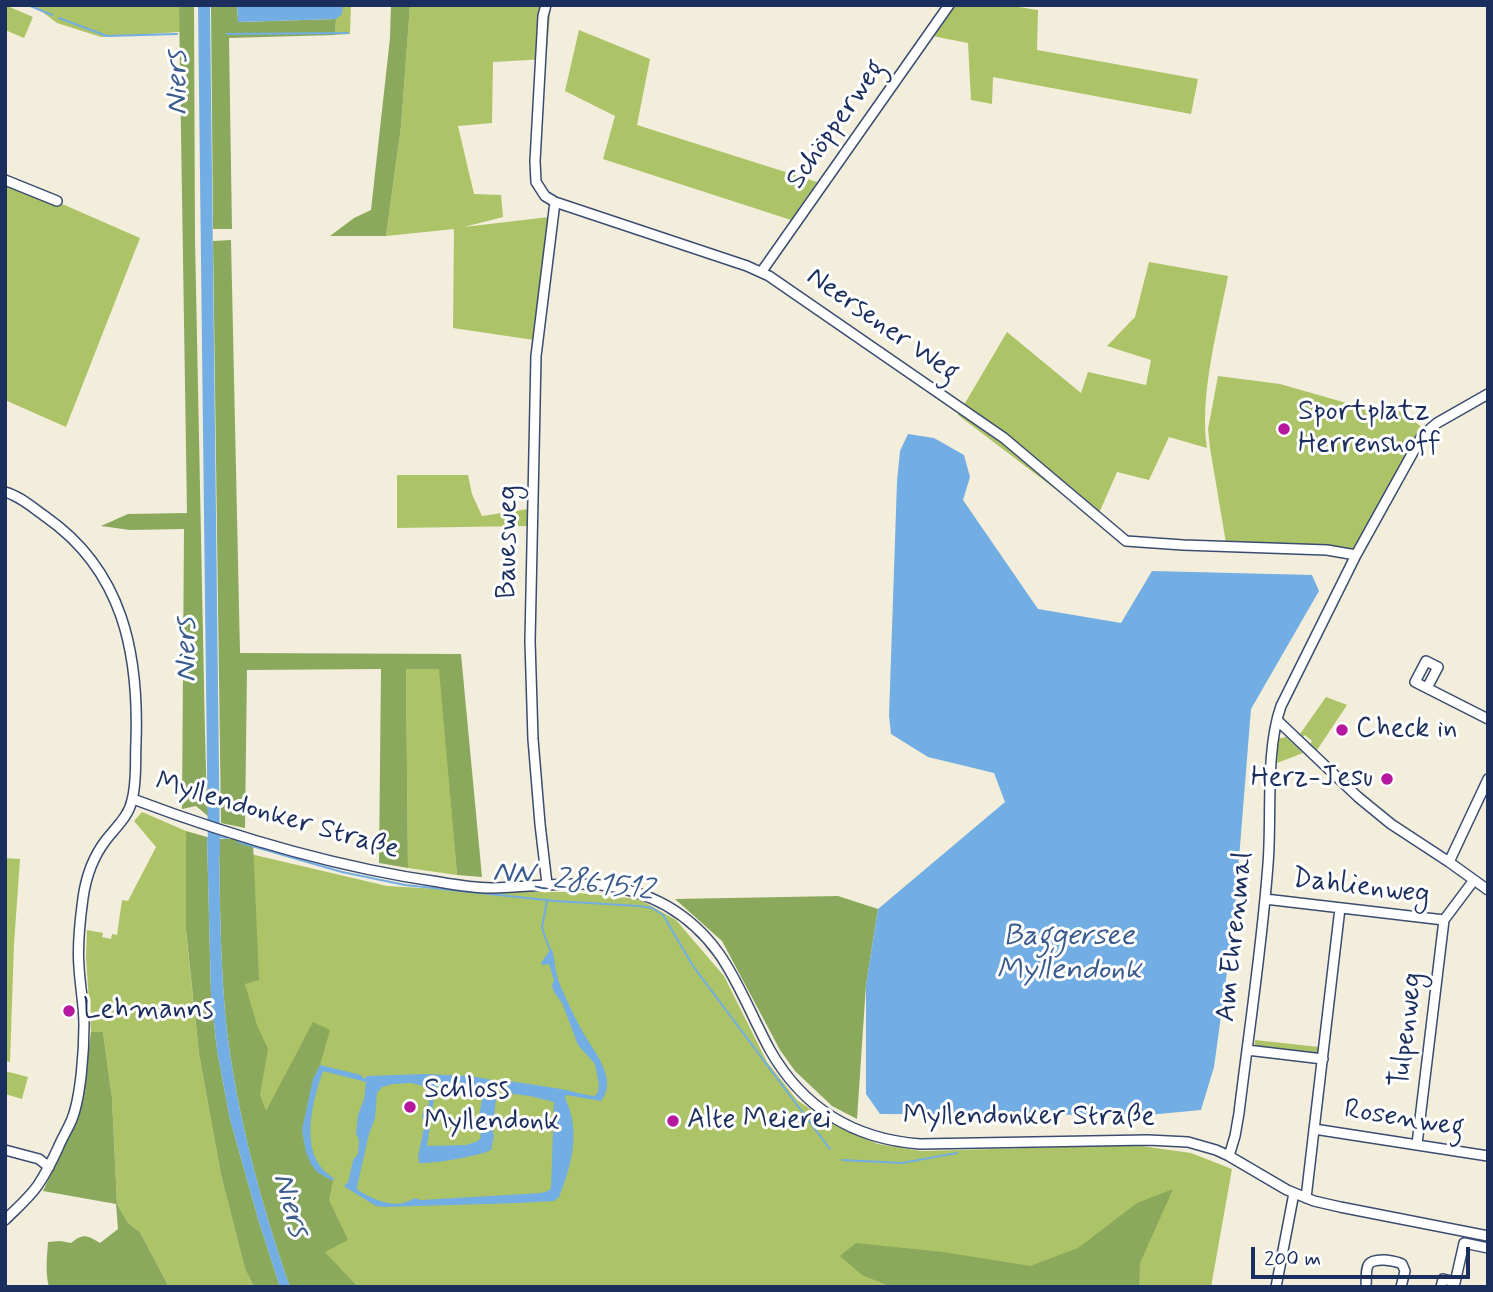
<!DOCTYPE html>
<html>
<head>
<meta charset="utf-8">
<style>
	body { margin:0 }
	#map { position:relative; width:1493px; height:1292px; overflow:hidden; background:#f3eedb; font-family:Mynerve,sans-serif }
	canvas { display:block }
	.frame { position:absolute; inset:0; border:7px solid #1b2f5e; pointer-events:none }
	.scale { position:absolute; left:1251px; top:1247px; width:219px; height:32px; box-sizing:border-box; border:4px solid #1b2f5e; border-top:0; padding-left:9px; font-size:21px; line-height:24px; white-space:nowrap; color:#1b2f5e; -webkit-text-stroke:5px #fff; paint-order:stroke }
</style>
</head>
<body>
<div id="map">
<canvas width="1493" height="1292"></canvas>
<div class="frame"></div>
<div class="scale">200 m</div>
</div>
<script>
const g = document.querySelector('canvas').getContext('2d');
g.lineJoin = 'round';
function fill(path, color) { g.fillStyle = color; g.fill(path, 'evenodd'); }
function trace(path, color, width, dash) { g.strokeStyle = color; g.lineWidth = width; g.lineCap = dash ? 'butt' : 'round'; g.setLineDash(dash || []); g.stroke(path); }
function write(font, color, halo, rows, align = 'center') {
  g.font = font + ' Mynerve,sans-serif'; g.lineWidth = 6; g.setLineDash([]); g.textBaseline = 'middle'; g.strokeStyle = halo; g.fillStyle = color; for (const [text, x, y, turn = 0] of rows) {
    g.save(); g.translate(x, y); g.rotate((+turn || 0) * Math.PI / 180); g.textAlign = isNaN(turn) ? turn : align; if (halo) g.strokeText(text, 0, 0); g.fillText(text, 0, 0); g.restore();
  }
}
const green = new Path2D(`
	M5,5L33,17L24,38L5,30Z
	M33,5H179L180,32L101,37L57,23Z
	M237,5H351L350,34L335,35L336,19Z
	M410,5H551L546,59L493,62L492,123L458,126L474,194L501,195L503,217L464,227L549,217L534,340L453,328L454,229L386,236L401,127Z
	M953,5H1006L1038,10L1037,50L1198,79L1191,114L993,77L992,104L971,100L968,43L932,36Z
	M579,30L650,59L637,125L817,182L791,220L603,159L615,116L565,91Z
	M5,179L140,238L66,427L5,400Z
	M1149,262L1228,276C1218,327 1199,397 1207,448L1169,437L1149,480L1117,472L1096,520L958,415L1007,332L1081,393L1088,372L1146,385L1151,360L1107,346L1135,317Z
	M1218,376L1280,384L1350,404L1375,406L1402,412L1423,428L1357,547L1349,549L1226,543L1210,448L1208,429Z
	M397,475H468L472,494L482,516L528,509V526L397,528Z
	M406,669H440L457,875L408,868Z
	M1326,697L1347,705L1317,750L1310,744L1312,741L1305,735L1303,737L1300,734Z
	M1286,737L1303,753L1277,763L1278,739Z
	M142,812L186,831V932L199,1054L221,1175L245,1269L254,1287H169L140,1232L128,1223L117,1204L112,1098L103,1032H91L86,957L87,930L103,933L102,937L111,939L112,934L117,935L122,900L128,901L156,847L134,821Z
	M242,852L387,886L489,892H568L639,899L676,920L724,976L767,1062L797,1100L836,1126L878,1144L921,1151L1134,1145L1191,1153L1232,1169L1211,1287H311L284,1213L246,1025Z
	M5,858L20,859L14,944L10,1062L5,1061Z
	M1255,1040L1319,1047V1051L1313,1055L1258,1048L1255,1046Z
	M5,1071L28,1077L22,1099L5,1094Z`);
const forest = new Path2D(`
	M179,5H194L195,239L205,734L207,802L211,810L209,817L196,806L182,809L184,529L130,530L101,526L128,514L187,513Z
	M211,5H237L238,22L336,19L335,35L229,38L232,229H213Z
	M391,5H410L401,127L386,236H330L354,218L371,210L390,38Z
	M231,240L240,653L461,654L482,877L457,875L439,669H406L408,868L379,863L381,669L247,670L245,828L221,823L213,241Z
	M186,831L207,837L211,995L217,1050L230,1119L259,1222L280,1287H254L245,1269L221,1175L199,1054L186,930Z
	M219,839H238L253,842L259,980L245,984L257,1025L268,1049L260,1095L266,1111L313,1022L330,1030L320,1065L313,1080L302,1130L306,1152L317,1172L333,1181L329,1200L348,1240L325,1252L358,1287H290C261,1204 238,1119 227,1032C220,968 220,903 219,839Z
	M838,896L878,909L866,985L857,1119L832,1106L795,1071L780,1050L722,941L675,899Z
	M91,1032H103L112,1098L117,1204L128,1223L140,1232L169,1287H49C45,1272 47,1258 48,1242L60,1241L71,1243C83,1233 87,1235 100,1243L118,1229L116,1204L43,1191L74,1126L82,1102Z
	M1173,1189L1140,1263L1139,1287H892L862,1275L840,1256L856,1243L943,1252L1030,1266L1078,1248L1137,1203Z`);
const water = new Path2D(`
	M237,5H343L342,14L336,19L238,22Z
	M908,434L934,438L964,455L970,477L963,500L1038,609L1121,623L1152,571L1312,575L1319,591L1251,709L1234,921L1214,1067L1201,1110L1148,1115L880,1114L866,1094V985L878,909L1005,802L994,773L928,757L891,734L889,716L897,482L900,451Z
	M207,837L219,839C220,903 220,968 227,1032C238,1119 261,1204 290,1287H280L259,1222L230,1119L217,1050L211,995Z
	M552,949C555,960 555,972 559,982C565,997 572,1012 580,1027C590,1047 620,1078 601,1101L566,1095L565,1098C581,1131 572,1164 559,1197L554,1201L518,1203L385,1207L376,1206L345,1187V1184L348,1183L353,1160L358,1154L359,1140L356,1134L358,1115L364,1099L366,1082L323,1071C312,1103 297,1157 334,1178L333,1181L317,1172L311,1164L306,1152L302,1130L313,1079L320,1065L361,1075L364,1079L367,1076L425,1074L471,1076L498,1081L494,1116V1123L492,1128L494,1136L491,1150C480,1156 432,1164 419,1163L418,1156L425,1124L422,1117L425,1106H428L432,1088L411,1083L393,1084L382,1087L377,1093L375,1118L369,1134L357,1187L358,1190C375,1201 397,1210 415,1198L421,1200L541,1193L548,1191L551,1188L554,1102L530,1096L506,1093V1082L509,1081C527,1084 544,1086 561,1089C572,1091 583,1095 595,1096L598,1092L599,1085L595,1064L578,1045L562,1003L554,992L552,986L554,980L549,964L542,965L541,963L550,950ZM442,1082L479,1091L483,1096C480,1108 477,1125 481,1137L478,1141L466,1145L427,1146L434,1099L440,1095L436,1090L437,1087Z`);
const stream = new Path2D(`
	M28,5L52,15
	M59,18L107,36L177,34
	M227,34L348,33
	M214,836L227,838
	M238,842L342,872L405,885L555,901L639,906L652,908L663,915L693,966L830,1149
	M547,900L542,928L550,950
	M842,1160L902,1163L957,1153`);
const river = new Path2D(`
	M204,5L214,854`);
const minor = new Path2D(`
	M546,5L543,16L535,161L536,182L545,196L555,202L747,266L769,276L1004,438L1126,541L1183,545L1327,550L1356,555
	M5,180L57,201
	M762,271L949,5
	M5,492C20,496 33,508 46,517C123,571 139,653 136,742C135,761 137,782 132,800C129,816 116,827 106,840C93,857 86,876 83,898C80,920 77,944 79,967C80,986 84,1005 84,1025C84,1050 81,1096 72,1119C68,1129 62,1138 58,1148C52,1161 46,1173 38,1185C29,1198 16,1209 5,1220
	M1427,688L1438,667L1426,661L1415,682L1488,719
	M1277,720L1358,797L1391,824L1449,862L1488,890
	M133,799C231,836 334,867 439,882C456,885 474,888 491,888C555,887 607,872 667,906C727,941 739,993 770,1050C803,1108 853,1139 920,1144L1148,1140L1188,1142L1216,1150L1229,1156L1287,1190L1314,1201L1340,1207L1488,1236
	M1449,862L1488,779
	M547,884L540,824L533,739L530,641L536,356L555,202
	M1265,899L1444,920L1474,880
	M1247,1050L1323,1059
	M1314,1129L1488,1156
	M1417,1144L1444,920
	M5,1150L39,1159L49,1167
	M1229,1156L1235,1136L1239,1113C1249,1030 1262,947 1268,864C1272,816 1265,751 1281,706L1356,555L1422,436L1437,423L1488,394
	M1306,1198L1340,908
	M1276,1287L1294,1193
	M1366,1287C1367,1269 1363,1259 1385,1260C1392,1261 1396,1261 1402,1264L1405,1271L1401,1287
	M1441,1287L1443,1279L1455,1282
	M1454,1287L1464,1243L1488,1248`);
const markers = [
	[1284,429,7,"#b5179e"],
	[1342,730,7,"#b5179e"],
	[1387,779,7,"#b5179e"],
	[69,1011,7,"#b5179e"],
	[410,1107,7,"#b5179e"],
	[673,1121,7,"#b5179e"]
];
const streetNames = [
	["Schöpperweg",837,125,-55],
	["Neersener Weg",882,326,35],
	["Bauesweg",509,542,-89],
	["Myllendonker Straße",277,817,16],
	["Dahlienweg",1361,888,7],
	["Am Ehrenmal",1236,937,-84],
	["Tulpenweg",1408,1030,-83],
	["Myllendonker Straße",1029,1118],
	["Rosenweg",1404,1120,9]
];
const poiNames = [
	["Sportplatz",1298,413],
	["Herrenshoff",1298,445],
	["Check in",1356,730],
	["Herz-Jesu",1373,779,"right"],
	["Lehmanns",83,1011],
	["Schloss",424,1091],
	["Myllendonk",424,1123],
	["Alte Meierei",687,1121]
];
const waterNames = [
	["Niers",179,83,-91],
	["Niers",188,650,-91],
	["NN_2861512",573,883,7],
	["Baggersee",1069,938],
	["Myllendonk",1069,972],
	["Niers",289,1205,74]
];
fill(green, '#adc367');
fill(forest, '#8aa95c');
fill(water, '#72ade3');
trace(stream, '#72ade3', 2);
trace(river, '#72ade3', 12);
trace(minor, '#3b4c71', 12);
trace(minor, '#fff', 9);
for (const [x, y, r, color] of markers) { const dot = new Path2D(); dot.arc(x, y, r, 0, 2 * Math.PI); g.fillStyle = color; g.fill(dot); trace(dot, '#fff', 2.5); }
write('28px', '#1b2f5e', '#fff', streetNames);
write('28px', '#1b2f5e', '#fff', poiNames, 'left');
write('italic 30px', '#395b8d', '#fff', waterNames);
</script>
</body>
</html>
